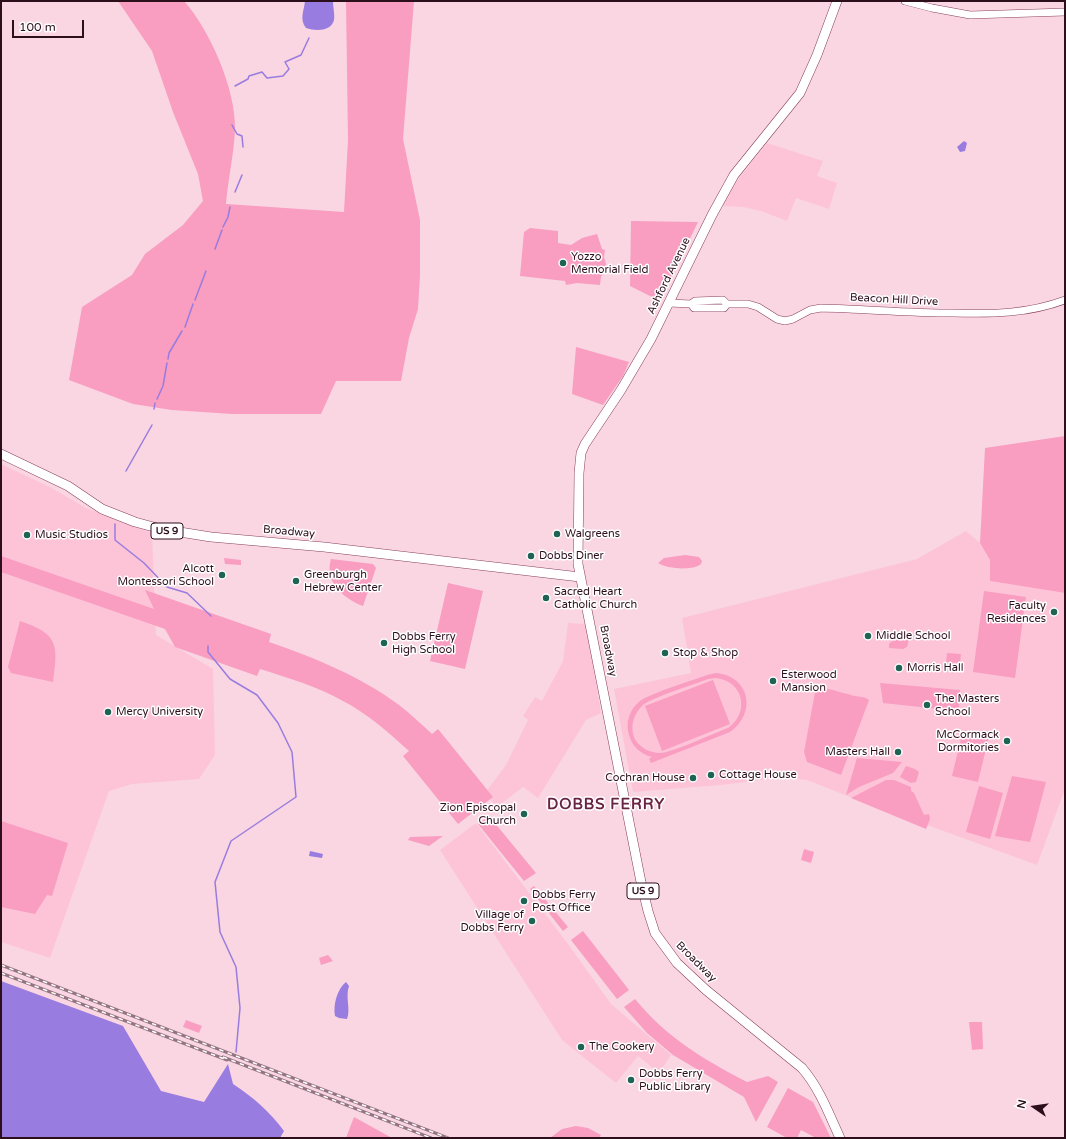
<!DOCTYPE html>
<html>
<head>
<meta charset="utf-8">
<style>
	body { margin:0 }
	#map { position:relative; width:1066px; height:1139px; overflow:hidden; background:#f9d6e2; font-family:"Varela Round",sans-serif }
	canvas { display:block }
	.frame { position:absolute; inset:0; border:2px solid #2d0f1c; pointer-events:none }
	.north { position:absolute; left:1014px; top:1087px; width:40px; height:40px; -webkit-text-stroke:3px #fff; paint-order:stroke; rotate:283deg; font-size:11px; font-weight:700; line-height:16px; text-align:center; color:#2d0f1c }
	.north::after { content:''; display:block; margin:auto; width:14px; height:18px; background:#2d0f1c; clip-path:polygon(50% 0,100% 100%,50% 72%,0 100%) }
	.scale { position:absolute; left:12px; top:20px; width:72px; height:18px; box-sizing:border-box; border:2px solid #2d0f1c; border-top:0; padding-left:5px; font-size:12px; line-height:14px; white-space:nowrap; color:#2d0f1c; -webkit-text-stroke:3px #fff; paint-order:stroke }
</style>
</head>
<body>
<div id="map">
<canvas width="1066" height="1139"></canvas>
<div class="frame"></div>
<div class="north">N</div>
<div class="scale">100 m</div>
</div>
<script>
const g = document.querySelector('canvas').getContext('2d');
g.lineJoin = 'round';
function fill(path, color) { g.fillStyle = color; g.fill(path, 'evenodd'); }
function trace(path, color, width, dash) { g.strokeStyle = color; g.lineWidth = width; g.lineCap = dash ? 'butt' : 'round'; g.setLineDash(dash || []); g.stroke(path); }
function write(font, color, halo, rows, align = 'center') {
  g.font = font + ' "Varela Round",sans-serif'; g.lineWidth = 3; g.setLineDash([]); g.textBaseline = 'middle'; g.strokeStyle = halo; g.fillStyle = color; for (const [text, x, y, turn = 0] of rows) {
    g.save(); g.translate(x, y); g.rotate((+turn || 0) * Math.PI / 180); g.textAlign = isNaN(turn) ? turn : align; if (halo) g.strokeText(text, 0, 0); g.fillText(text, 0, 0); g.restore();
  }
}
const built = new Path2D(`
	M767,143L823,161L817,176L837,183L829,209L796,198L787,221L761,211L743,207L723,206L725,199L735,183Z
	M1,464L50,487L86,508L152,533L156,635L213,669L215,755L199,779L132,784L109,791L50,958L1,942Z
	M966,531L980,543L990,560V581L1065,593V789L1037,865L850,797L807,780L783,777L721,785L633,792L614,689L691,673L682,618L917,559Z
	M568,623L586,624L601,713L586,720L538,798L523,787L497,807L485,793L506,765L528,720L523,716L535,697L542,701L563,661Z
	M476,823L568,944L611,1004L671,1055L659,1073L638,1056L616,1083L562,1040L440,850Z`);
const green = new Path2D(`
	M118,1H184C210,30 236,90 235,129C234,154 228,179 226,204L344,212L348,140L346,1H414L403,139L420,220V275L418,309L409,338L401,381H336L321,414H232L172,410L133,404L69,380L82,307L132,275L145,254L183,225L203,201L198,174L173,112L152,51Z
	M631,221L698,222L660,301L630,286Z
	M530,228L558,231V243L571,245L582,238L597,234L602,249L605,250L604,257L607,268L601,277L600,285L577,283L566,285L565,281L520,276L524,232Z
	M576,347L629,362L623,376L603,405L572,394Z
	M1065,436V593L990,581V560L980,543L985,448Z
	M685,555L699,557L702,561L701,564C693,571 667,569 658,563L664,558Z
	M1,556L154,609L145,590L271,634L269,642C315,658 360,676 399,705C411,714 421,724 432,734L438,729L493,797L458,824L403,756L409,751C388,732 368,714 343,701C317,686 288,678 260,669L257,676L175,647L165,629L1,572Z
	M224,558L241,560V565L225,564Z
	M331,559L373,564L376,568L363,606C343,598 324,582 331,559Z
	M448,583L483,591L465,669L430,661Z
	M984,591L1026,597L1015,678L973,672Z
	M20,621C59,634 58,645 53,682L11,673L8,667Z
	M906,632L910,635L907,647L903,649L889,648V644L894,639Z
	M947,653L961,654L960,663L946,662Z
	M716,673C750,676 757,713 730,732L651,763L649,759L652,757C640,754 632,746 629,735C625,722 630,709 640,701C651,693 691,681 707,675ZM716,678C744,681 750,713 728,728C714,733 672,753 660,753C650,753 641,748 636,741C629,729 633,714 643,705C653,697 693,685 708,679Z
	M713,680L730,724L662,751L645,706Z
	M880,683L960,690L959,708H951L948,710L883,703Z
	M816,687C829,688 839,692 851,695C857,697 864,696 869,700L841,775L807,762L804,752Z
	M963,730L989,736L978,782L952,776Z
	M857,758L902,762L893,773L859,787L846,795Z
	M906,766L915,769L919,772L916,782L911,783L900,777Z
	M1012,776L1046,782L1030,842L995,836Z
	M886,780H894L911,787V791L914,793L924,815L929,814L930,819L926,829L851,798Z
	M979,786L1003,793L990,839L966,832Z
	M489,816L536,873L524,881L478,824Z
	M1,821L68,843L52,896L47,895L35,914L1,907Z
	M443,836L429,846L408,840L410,837Z
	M804,849L814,852L811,863L801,860Z
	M534,886L568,927L563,931L530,889Z
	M583,931L629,990L617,999L571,940Z
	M328,955L333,961L321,965L319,958Z
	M635,999C667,1038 703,1059 747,1082L768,1076L778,1082L756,1122L744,1097L673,1055L647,1033L624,1007Z
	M186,1020L202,1026L199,1033L183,1027Z
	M969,1022H982L983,1049L972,1050Z
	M788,1088L813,1102L831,1138H816L801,1130L797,1138H787L767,1127Z
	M354,1117L392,1138H346Z
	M576,1126L588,1128L601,1135L599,1138H550L562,1129Z`);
const water = new Path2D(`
	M305,1H333C333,7 335,15 334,20C331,32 315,31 306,28C299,19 304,11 305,1Z
	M964,141L967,143L965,151L960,152L957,147Z
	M310,851L323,854L322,858L309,856Z
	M1,981L123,1026L161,1091L204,1102L228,1064L233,1084C253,1097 270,1112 284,1131L280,1138H1Z
	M346,982L349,986C345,997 351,1009 347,1019L339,1018L335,1016C333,1005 337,989 346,982Z`);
const stream = new Path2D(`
	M235,86L248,79L249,76L262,72L267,78L283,76L289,69L285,62L301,55L309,38
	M232,125L237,134L242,136L243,147
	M235,192L242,175
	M223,227L228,217L230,207
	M215,249L222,230
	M195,300L206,271
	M185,327L193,304
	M168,359L169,353L182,331
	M157,399L163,386L167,363
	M154,409L155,403
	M126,471L152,425
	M115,524V540L144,563L167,587L187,593L211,616
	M208,646V652L230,679L257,695L278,723L292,752L296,797L231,841L215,882L220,932L236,967L240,1008L236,1052`);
const minor = new Path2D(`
	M905,1L932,8L970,15L1065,12
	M669,303L691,304L694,308H724L727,304H748L758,307L777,319L785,321L793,319L810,310L821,308C865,309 909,313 953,313C993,314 1027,314 1065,300
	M691,304L695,301L723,300L727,304`);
const major = new Path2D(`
	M837,1L817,55L800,93L734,175L712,215L651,339L621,390L585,444L581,453L579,473L578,564L641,882L648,911L655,933L677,963L706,990L802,1068C820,1089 829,1114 840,1138
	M1,454L68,486L102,509L135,522L161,529L211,537L324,547L580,577`);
const rail = new Path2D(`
	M1,965L448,1138
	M1,973L227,1060
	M223,1057L431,1138`);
const markers = [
	[563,263,4,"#1f6354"],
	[557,534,4,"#1f6354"],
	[27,535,4,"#1f6354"],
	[531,556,4,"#1f6354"],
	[222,575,4,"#1f6354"],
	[296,581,4,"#1f6354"],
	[546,598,4,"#1f6354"],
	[1054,612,4,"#1f6354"],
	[868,636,4,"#1f6354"],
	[384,643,4,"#1f6354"],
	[665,653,4,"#1f6354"],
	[899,668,4,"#1f6354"],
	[773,681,4,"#1f6354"],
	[927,705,4,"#1f6354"],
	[108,712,4,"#1f6354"],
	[1007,741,4,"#1f6354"],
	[898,752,4,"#1f6354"],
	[711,775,4,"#1f6354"],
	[693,778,4,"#1f6354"],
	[524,814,4,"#1f6354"],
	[524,901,4,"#1f6354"],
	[532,921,4,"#1f6354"],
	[581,1047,4,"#1f6354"],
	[631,1080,4,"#1f6354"]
];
const shields = [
	[167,531,32],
	[643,891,32]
];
const shieldNames = [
	["US 9",167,531],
	["US 9",643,891]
];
const poiNames = [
	["Yozzo",571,257],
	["Memorial Field",571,270],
	["Walgreens",565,534],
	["Music Studios",35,535],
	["Dobbs Diner",539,556],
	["Alcott",214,569,"right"],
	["Montessori School",214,582,"right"],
	["Greenburgh",304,575],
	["Hebrew Center",304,588],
	["Sacred Heart",554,592],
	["Catholic Church",554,605],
	["Faculty",1046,606,"right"],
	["Residences",1046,619,"right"],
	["Middle School",876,636],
	["Dobbs Ferry",392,637],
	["High School",392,650],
	["Stop & Shop",673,653],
	["Morris Hall",907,668],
	["Esterwood",781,675],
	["Mansion",781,688],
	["The Masters",935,699],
	["School",935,712],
	["Mercy University",116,712],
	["McCormack",999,735,"right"],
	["Dormitories",999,748,"right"],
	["Masters Hall",890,752,"right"],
	["Cottage House",719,775],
	["Cochran House",685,778,"right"],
	["Zion Episcopal",516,808,"right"],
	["Church",516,821,"right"],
	["Dobbs Ferry",532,895],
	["Post Office",532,908],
	["Village of",524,915,"right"],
	["Dobbs Ferry",524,928,"right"],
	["The Cookery",589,1047],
	["Dobbs Ferry",639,1074],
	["Public Library",639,1087]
];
const streetNames = [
	["Ashford Avenue",669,276,-64],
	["Beacon Hill Drive",894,300,3],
	["Broadway",289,532,5],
	["Broadway",608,651,79],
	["Broadway",696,962,45]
];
const districtNames = [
	["DOBBS FERRY",606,805]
];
fill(built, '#fdc4d8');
fill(green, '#f99dc1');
fill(water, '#997cdf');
trace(stream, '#997cdf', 1.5);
trace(minor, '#883f5e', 8);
trace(major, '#883f5e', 10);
trace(minor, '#fff', 7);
trace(major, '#fff', 9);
trace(rail, '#957481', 3);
trace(rail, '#fff', 1.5, [4.5]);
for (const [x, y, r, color] of markers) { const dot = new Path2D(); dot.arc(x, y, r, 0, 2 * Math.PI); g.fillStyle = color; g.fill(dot); trace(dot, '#fff', 1.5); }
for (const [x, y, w] of shields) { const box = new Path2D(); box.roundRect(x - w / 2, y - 8, w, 16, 3); g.fillStyle = '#fff'; g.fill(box); trace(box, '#2d0f1c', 1); }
write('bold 10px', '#2d0f1c', null, shieldNames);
write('11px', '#2d0f1c', '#fff', poiNames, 'left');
write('11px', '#2d0f1c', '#fff', streetNames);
g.letterSpacing = '1px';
write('bold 15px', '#692343', '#fff', districtNames);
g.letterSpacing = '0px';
</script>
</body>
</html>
